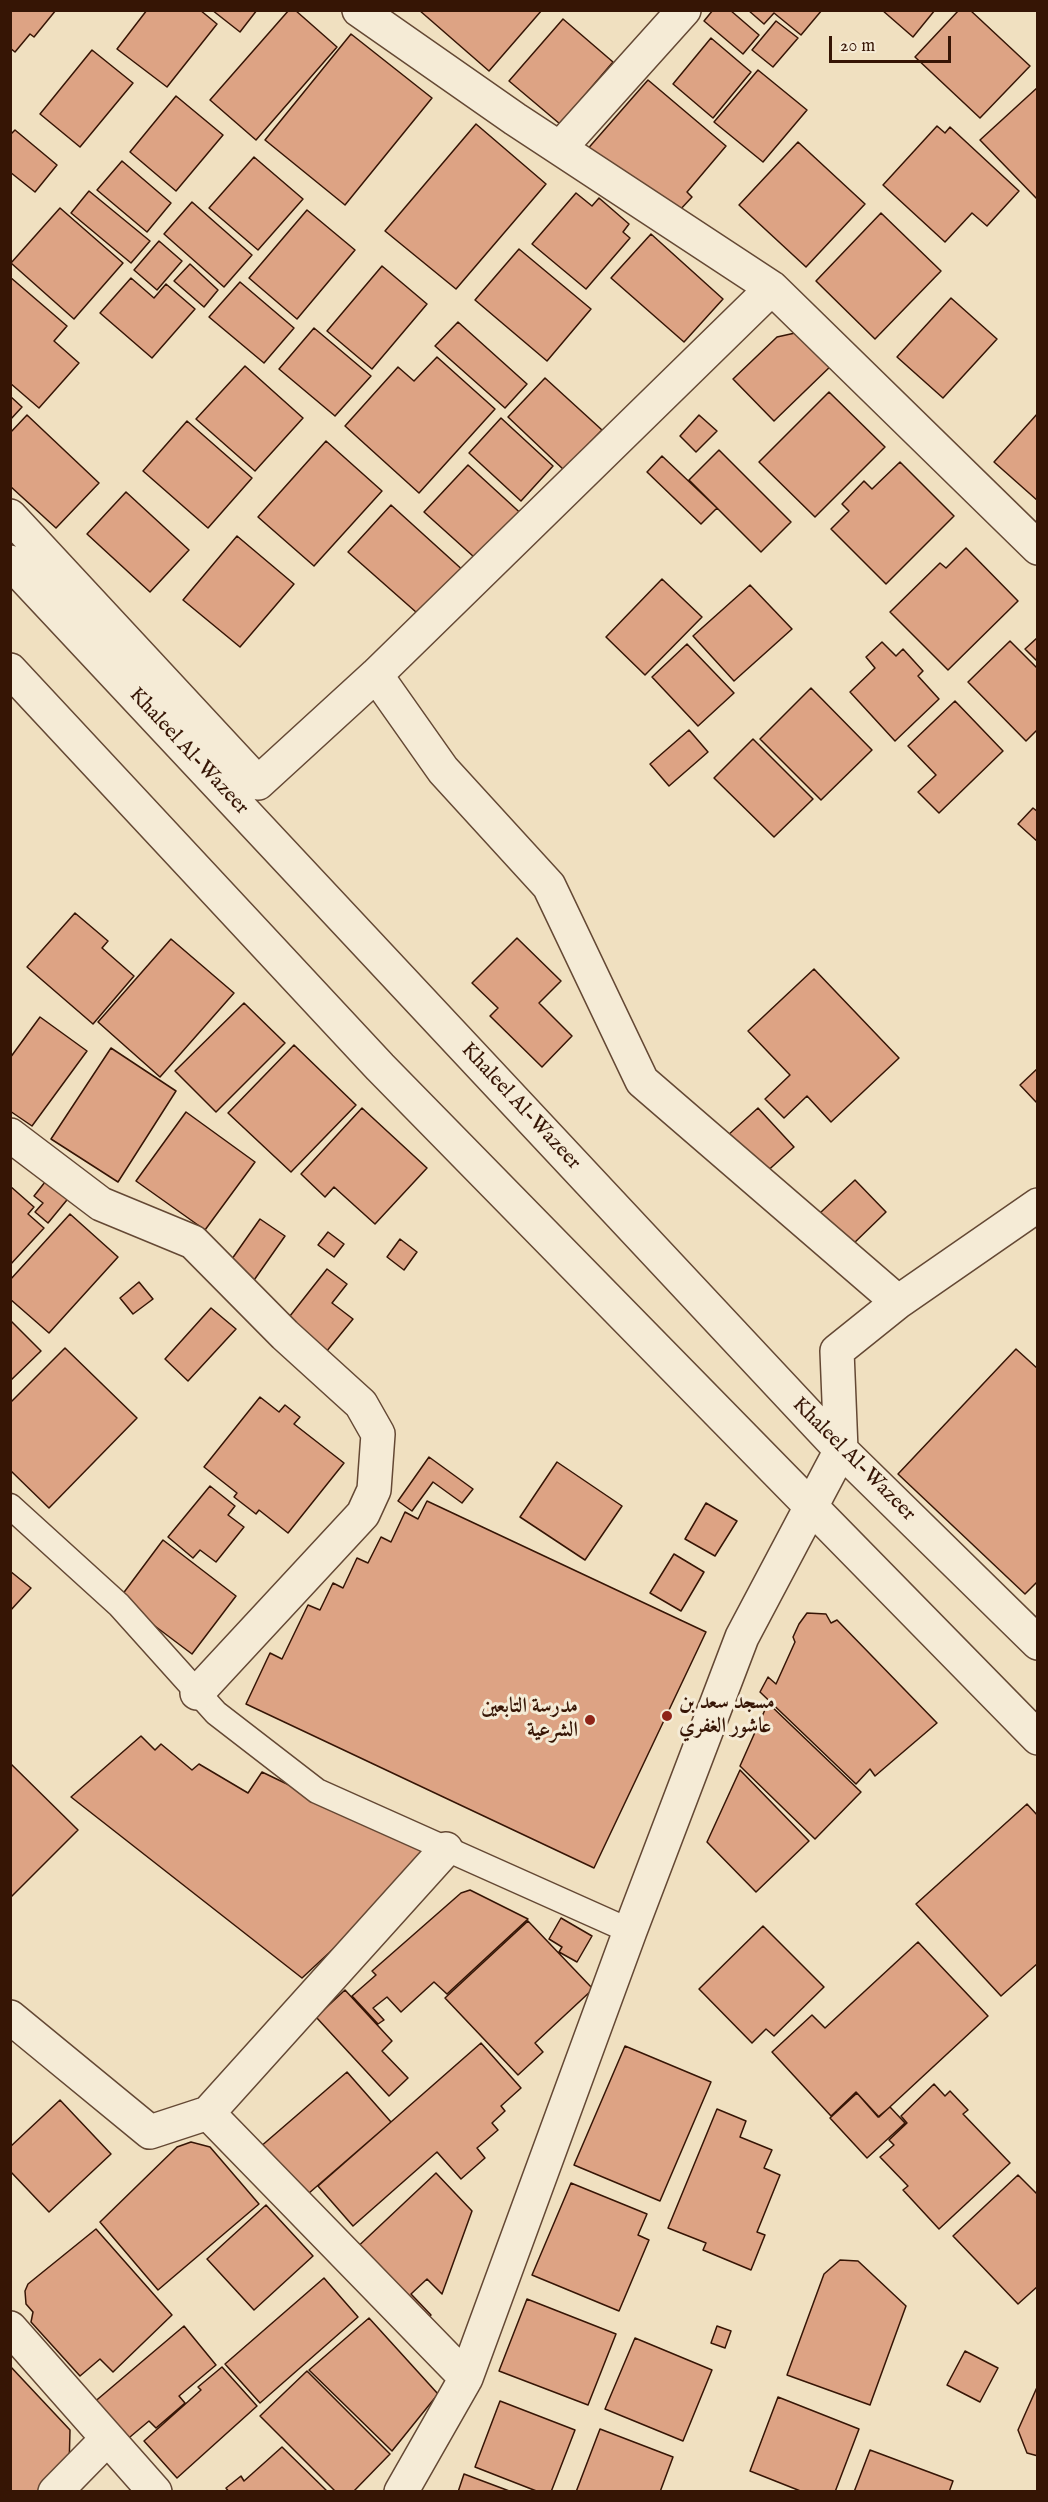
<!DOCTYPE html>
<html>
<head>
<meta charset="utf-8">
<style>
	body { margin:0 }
	#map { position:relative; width:1048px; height:2502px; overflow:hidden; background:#f0e0c0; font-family:"IM FELL English",serif }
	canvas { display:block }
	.frame { position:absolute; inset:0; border:12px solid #361505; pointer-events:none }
	.scale { position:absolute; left:829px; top:36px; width:122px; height:27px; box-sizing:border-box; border:3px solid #361505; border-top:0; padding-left:8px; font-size:18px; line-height:21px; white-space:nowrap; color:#361505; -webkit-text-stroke:4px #f5ebd6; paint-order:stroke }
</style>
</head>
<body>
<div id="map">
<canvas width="1048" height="2502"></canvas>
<div class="frame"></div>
<div class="scale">20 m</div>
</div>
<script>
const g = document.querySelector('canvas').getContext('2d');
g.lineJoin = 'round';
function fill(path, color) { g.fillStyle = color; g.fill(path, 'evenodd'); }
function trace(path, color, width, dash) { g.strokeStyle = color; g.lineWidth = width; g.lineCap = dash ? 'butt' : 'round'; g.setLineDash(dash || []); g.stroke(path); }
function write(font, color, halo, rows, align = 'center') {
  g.font = font + ' "IM FELL English",Amiri,serif'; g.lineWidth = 6; g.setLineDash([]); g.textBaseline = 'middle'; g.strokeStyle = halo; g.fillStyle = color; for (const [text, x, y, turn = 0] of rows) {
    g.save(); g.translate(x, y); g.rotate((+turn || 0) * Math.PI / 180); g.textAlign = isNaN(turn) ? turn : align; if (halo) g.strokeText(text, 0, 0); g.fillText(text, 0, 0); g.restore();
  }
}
const building = new Path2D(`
	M10,10H56L34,37L30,34L15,52L10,48Z
	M147,10H200L217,24L167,87L117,49Z
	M212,10H257L240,32Z
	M289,10H295L337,47L256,140L210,100Z
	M419,10H542L489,71Z
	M713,10H730L759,35L743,54L704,21Z
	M748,10H822L801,35L774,13L764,24Z
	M882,10H935L913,37Z
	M959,10H970L1030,66L980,118L915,57Z
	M563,19L613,62L560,124L509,81Z
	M776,21L798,38L773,67L752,50Z
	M351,34L432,98L345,205L265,140Z
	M711,38L751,72L713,118L673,84Z
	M92,50L133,83L80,147L40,114Z
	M758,70L807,110L763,162L714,122Z
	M648,80L726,146L687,192L692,197L678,212L585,152Z
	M1038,87V200L980,140Z
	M176,96L223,135L176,191L130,152Z
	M476,124L546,184L456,289L385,231Z
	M937,126L945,133L950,127L1019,191L987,226L972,213L945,242L883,185Z
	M15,130L57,165L35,192L10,172V135Z
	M798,142L865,204L806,267L739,205Z
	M254,157L303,199L258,250L209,208Z
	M122,161L171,203L147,232L97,190Z
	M89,191L150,241L131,263L71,213Z
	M576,193L592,206L599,198L629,224L623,232L630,238L586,289L532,244Z
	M192,202L252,255L224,287L164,234Z
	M60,208L123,263L74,319L11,263Z
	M307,210L355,250L297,319L249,278Z
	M881,213L941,271L875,339L816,281Z
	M651,234L723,299L684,342L611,278Z
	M159,241L182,261L157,290L134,270Z
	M519,249L591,309L547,361L475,300Z
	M190,264L218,290L204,307L174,281Z
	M382,266L427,304L372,369L327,331Z
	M10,277L67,326L54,341L79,363L39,408L10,383Z
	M131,278L154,298L166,284L195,309L152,358L100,313Z
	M240,282L294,328L264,363L209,317Z
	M951,298L997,339L943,398L897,357Z
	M458,322L527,384L505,408L435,346Z
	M314,328L371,376L335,416L279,369Z
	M795,333L836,361L774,421L733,379L777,337Z
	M437,357L495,409L419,493L345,426L398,367L414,381Z
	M245,366L303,418L255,471L196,419Z
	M545,378L602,430L564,470L508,417Z
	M829,392L885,447L815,517L759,462Z
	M10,396L22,407L10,420Z
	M1038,413V501L994,462Z
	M27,415L99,483L56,528L10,486V433Z
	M699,415L717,431L696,452L680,436Z
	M501,418L553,466L521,501L469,453Z
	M187,421L252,478L208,528L143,471Z
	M326,441L382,491L314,566L258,517Z
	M719,450L791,522L761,552L689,480Z
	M662,456L717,508L701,524L647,472Z
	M900,462L954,516L886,584L831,529L849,511L842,504L864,481L872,489Z
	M468,465L527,519L484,566L424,512Z
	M126,492L189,550L150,592L87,534Z
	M391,505L466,573L425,620L348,552Z
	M237,536L294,584L240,647L183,600Z
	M966,548L1018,601L948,670L890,612L940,563L946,568Z
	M662,579L702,617L645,675L606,637Z
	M750,585L792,629L734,681L693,636Z
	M1038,637V662L1025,649Z
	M1010,641L1038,669V729L1026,741L968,682Z
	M882,642L896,656L903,649L923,671L918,676L939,699L895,741L850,692L875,668L866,657Z
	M687,644L734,693L698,726L652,677Z
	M811,688L872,750L821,800L760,739Z
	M955,701L1003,751L939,813L918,792L936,775L908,746Z
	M689,730L708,752L669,786L650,764Z
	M753,739L813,799L774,837L714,778Z
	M1033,808L1038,812V842L1018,824Z
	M75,913L108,941L102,948L134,976L93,1024L27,967Z
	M517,938L561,981L539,1003L572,1036L542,1067L490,1016L498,1008L472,983Z
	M171,939L234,993L160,1077L98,1022Z
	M814,969L899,1058L831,1122L807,1096L784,1118L765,1099L790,1075L748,1031Z
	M244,1003L285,1043L216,1112L175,1071Z
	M40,1017L87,1051L32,1126L10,1111V1058Z
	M294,1045L356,1105L291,1172L228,1113Z
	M111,1048L176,1091L118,1182L51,1139Z
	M1038,1068V1101L1036,1102L1020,1085Z
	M362,1108L427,1168L375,1224L334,1187L325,1197L301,1174Z
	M758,1108L794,1147L763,1175L727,1136Z
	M186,1112L255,1162L205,1230L136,1181Z
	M49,1177L71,1195L48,1223L35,1212L43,1203L34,1196Z
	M855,1180L886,1212L851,1246L820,1213Z
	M10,1186L34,1207L28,1214L44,1228L10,1265Z
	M70,1214L118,1257L49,1333L10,1299V1280Z
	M260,1219L285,1236L252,1283L227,1266Z
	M328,1232L344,1244L334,1257L318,1245Z
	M400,1239L417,1252L404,1270L387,1257Z
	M327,1269L347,1284L332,1303L353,1319L326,1352L286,1321Z
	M139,1282L153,1299L133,1314L120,1298Z
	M211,1308L236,1329L188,1381L165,1359Z
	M10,1320L41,1351L10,1381Z
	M65,1348L137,1418L49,1508L10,1470V1403Z
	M1016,1349L1038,1369V1581L1025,1594L898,1474Z
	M260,1397L279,1412L285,1405L300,1417L294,1424L344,1463L288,1533L259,1510L256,1514L234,1497L237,1493L204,1467Z
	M429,1457L473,1489L462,1503L433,1482L412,1511L398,1501Z
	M557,1462L622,1506L585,1560L520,1517Z
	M210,1486L235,1506L228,1515L244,1527L216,1562L200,1550L193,1558L168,1537Z
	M427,1501L706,1632L594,1868L246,1704L270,1653L282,1659L308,1605L320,1610L333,1583L343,1588L357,1558L368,1563L381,1537L391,1542L405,1512L418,1519Z
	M706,1503L737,1521L715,1556L685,1539Z
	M163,1540L236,1596L192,1654L119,1599Z
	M674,1554L704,1572L681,1611L650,1593Z
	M10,1571L31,1588L10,1611Z
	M807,1613L826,1614L831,1623L837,1620L937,1723L875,1776L870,1769L856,1784L760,1692L768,1677L776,1684L795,1642L793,1637L799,1624Z
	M768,1703L861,1792L815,1839L740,1766Z
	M141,1736L155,1750L161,1744L192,1770L199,1764L248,1793L262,1772L422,1849L415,1873L302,1978L71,1797Z
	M10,1763L78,1830L10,1898Z
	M740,1770L809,1841L756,1892L707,1842Z
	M1027,1804L1038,1816V1963L1001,1996L916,1904Z
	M470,1890L528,1919L447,1994L434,1982L401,2012L387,1997L373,2008L384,2020L378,2024L352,1996L376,1975L372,1971L461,1893Z
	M561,1918L592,1936L577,1962L559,1952L562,1947L549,1939Z
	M528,1921L593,1989L535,2043L543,2052L518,2075L445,1998Z
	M763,1926L824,1987L774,2036L766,2029L752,2043L699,1989Z
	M918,1942L988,2016L879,2117L856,2092L831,2116L772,2052L812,2015L825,2028Z
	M345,1990L392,2041L382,2051L408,2078L389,2096L316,2017Z
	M481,2043L521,2088L501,2106L505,2111L492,2123L498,2130L477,2148L485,2158L461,2179L437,2152L353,2226L318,2186Z
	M625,2046L711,2082L660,2201L574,2165Z
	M347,2072L391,2122L301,2200L252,2154Z
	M934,2084L945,2096L950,2091L968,2110L963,2114L1010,2163L939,2229L903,2190L908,2186L880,2157L894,2145L889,2140L907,2123L901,2116Z
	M857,2093L878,2117L890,2107L905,2123L867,2158L830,2118Z
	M60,2100L111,2154L49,2212L10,2171V2147Z
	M717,2109L746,2121L740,2137L772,2150L764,2168L780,2175L757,2232L765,2235L751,2270L703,2250L706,2243L668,2228Z
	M191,2142L210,2147L259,2204L158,2290L100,2222L177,2147Z
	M436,2173L472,2211L442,2294L427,2279L411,2294L431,2315L421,2326L351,2253Z
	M1018,2175L1038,2195V2286L1018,2304L953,2236Z
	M571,2183L647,2214L638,2235L649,2240L619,2311L532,2275Z
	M266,2205L313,2256L254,2310L207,2259Z
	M96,2229L172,2315L113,2372L100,2359L80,2376L31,2322L33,2312L26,2304L25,2291L28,2284Z
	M840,2260L858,2261L906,2306L870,2405L787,2375L824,2274Z
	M324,2278L358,2317L260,2403L225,2364Z
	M527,2299L616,2334L588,2405L499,2371Z
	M369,2318L438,2394L392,2451L309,2370Z
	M184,2326L216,2365L179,2396L185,2403L156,2428L149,2421L124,2442L92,2404Z
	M717,2326L731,2331L725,2348L711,2343Z
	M635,2338L712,2370L683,2441L605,2409Z
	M965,2351L998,2368L980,2402L947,2385Z
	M10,2366L70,2430L69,2469L44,2492H10Z
	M222,2367L257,2406L177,2478L144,2441L201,2390L198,2387Z
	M307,2371L390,2454L353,2492H336L260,2416Z
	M1038,2385V2456L1027,2453L1018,2430Z
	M778,2397L859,2429L835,2492H803L750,2471Z
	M500,2401L575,2430L551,2492H539L475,2467Z
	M600,2429L673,2457L660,2492H576Z
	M282,2447L328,2492H229L226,2488L241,2476L244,2481Z
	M870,2450L953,2481L949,2492H854Z
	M464,2474L512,2492H458Z`);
const lane = new Path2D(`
	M10,1506L119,1605L216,1713L317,1791L630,1931`);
const street = new Path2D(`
	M359,10L515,119L772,288L1038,548
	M560,148L684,10
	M10,516L258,783L376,675L772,288
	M10,562L841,1450L1038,1643
	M10,670L380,1067L1038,1738
	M376,675L443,770L549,886L642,1081L898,1302L1038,1205
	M10,1135L101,1204L193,1242L285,1335L361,1404L378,1434L374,1490L363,1514L197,1693
	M10,2017L150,2132L208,2113L446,1849
	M208,2113L466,2378L401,2492
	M10,2328L155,2492
	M466,2378L630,1931L742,1637L841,1450L837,1351L898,1302
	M55,2492L107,2439`);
const markers = [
	[667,1716,6,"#8f2418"],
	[590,1720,6,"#8f2418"]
];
const streetNames = [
	["Khaleel Al-Wazeer",188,752,47],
	["Khaleel Al-Wazeer",520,1107,47],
	["Khaleel Al-Wazeer",853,1460,45]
];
const poiNames = [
	["مسجد سعد بن",679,1704],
	["عاشور الغفري",679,1728],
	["مدرسة التابعين",578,1708,"right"],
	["الشرعية",578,1732,"right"]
];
fill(building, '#dda384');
trace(building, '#361505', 1.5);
trace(lane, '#644834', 27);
trace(street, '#644834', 36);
trace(lane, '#f5ebd6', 24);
trace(street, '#f5ebd6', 33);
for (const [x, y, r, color] of markers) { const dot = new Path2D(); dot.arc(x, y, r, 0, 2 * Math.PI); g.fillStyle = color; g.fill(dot); trace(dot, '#f5ebd6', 2); }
write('21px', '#361505', '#f5ebd6', streetNames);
write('bold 21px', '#361505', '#f5ebd6', poiNames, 'left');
</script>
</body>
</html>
